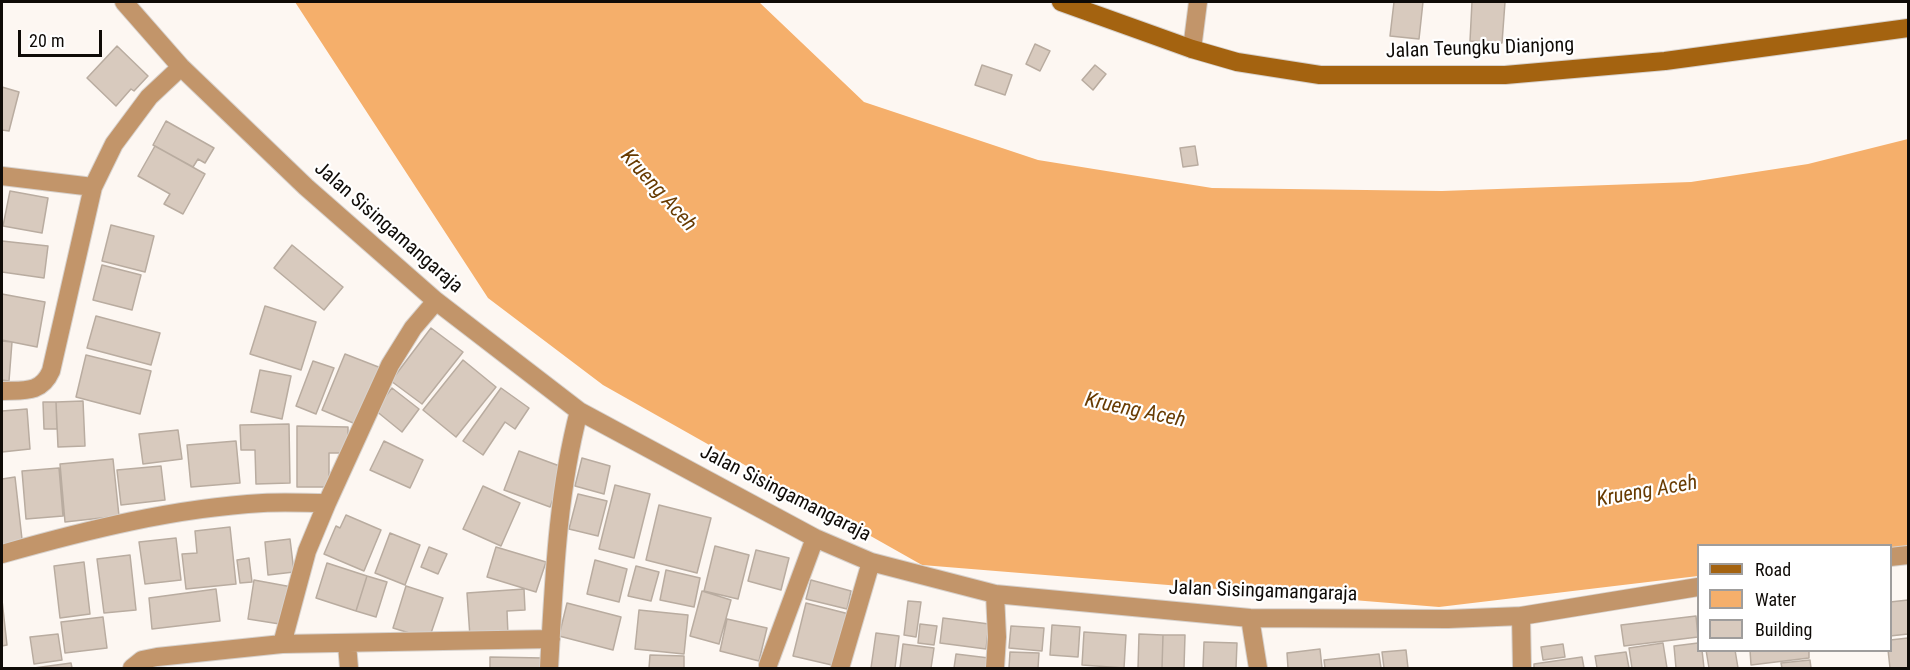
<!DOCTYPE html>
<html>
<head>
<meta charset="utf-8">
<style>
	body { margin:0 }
	#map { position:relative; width:1910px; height:670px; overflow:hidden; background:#fdf7f2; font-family:"Roboto Condensed",sans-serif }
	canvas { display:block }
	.frame { position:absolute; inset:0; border:3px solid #0f0b07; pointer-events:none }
	.legend { position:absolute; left:1697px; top:544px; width:195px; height:108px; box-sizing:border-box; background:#fff; border:2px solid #9f9d9c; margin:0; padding:8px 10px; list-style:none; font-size:18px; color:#0f0b07 }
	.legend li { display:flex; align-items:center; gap:12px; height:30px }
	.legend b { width:30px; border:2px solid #9f9d9c }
	.scale { position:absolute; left:18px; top:30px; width:84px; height:27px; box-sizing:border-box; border:3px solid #0f0b07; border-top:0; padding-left:8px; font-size:18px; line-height:21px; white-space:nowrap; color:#0f0b07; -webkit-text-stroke:4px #fff; paint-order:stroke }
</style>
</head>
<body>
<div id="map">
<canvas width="1910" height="670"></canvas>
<div class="frame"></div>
<ul class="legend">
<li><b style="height:8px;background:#a46310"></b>Road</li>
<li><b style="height:16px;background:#f5af6b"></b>Water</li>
<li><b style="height:16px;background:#d8cabe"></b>Building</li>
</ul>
<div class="scale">20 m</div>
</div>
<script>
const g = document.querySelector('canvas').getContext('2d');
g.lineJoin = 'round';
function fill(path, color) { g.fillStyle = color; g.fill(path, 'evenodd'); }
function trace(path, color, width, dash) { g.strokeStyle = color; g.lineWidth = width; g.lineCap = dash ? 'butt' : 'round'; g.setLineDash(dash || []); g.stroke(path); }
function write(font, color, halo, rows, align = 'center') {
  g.font = font + ' "Roboto Condensed",sans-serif'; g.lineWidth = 4.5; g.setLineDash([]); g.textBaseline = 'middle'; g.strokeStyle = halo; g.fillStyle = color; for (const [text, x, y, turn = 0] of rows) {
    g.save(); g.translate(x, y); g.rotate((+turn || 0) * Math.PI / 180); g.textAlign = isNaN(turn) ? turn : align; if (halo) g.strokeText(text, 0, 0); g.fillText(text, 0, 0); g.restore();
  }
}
const water = new Path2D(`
	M295,2H759L864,102L1038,160L1212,188L1442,191L1691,182L1808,164L1908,139V552L1891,554L1890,546H1698V576L1439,607L922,565L603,385L488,298Z`);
const building = new Path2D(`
	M1394,2H1423L1419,39L1390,36Z
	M1472,2H1505L1502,43L1470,41Z
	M1035,44L1050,51L1040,71L1026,64Z
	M117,46L148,76L134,91L131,89L116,106L87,78Z
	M982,65L1012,75L1005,95L975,85Z
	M1095,65L1106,74L1093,90L1082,80Z
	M2,87L19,92L9,131L2,130Z
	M166,121L214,148L205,163L198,159L193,167L153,145Z
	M155,146L205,174L183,214L164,204L170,194L138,176Z
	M1195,146L1198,165L1183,167L1180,148Z
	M10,191L48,198L42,233L3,226Z
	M111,225L154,236L145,272L102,261Z
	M2,241L48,246L44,278L2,272Z
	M292,245L343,287L324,310L274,268Z
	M102,265L141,275L132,310L93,300Z
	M2,294L45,302L37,347L2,340Z
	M265,306L316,322L301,370L250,354Z
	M96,316L160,333L151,365L87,348Z
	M431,328L463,352L422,404L391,381Z
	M2,341L12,342L9,381L2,380Z
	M345,354L381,368L358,425L322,410Z
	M86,355L151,371L140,414L76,397Z
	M463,360L496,387L456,437L423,410Z
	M313,361L334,368L316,414L296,406Z
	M260,370L291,376L282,419L251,412Z
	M392,388L419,409L402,432L375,410Z
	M501,388L529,408L515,429L505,422L483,455L463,441Z
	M83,401L85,446L58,447L56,402Z
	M43,402H56L57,429H44Z
	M27,409L30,449L2,452V411Z
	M289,424L290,483L256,484L255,450H241L240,425Z
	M297,426L348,427V453H329V487H297Z
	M178,430L182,459L143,464L139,434Z
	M236,441L240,483L191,487L187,445Z
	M384,441L423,460L410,488L370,470Z
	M519,451L565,468L550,507L504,490Z
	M582,458L610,466L604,494L575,486Z
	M113,459L119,516L65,522L60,464Z
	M161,466L165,500L121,505L117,470Z
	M59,468L63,516L26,519L22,471Z
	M15,477L23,548L2,550V479Z
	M615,485L650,494L634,558L599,549Z
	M483,486L520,503L501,546L463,529Z
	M578,494L607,501L598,536L569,529Z
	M659,505L711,518L697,573L646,560Z
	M346,515L381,530L364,571L324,554L336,526L340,528Z
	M230,527L236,584L186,589L182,554L197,553L195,531Z
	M390,533L420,545L405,585L375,573Z
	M176,538L181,580L145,584L139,542Z
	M290,539L294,572L268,575L265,542Z
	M715,546L749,555L738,599L704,591Z
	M429,547L447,554L438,574L421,567Z
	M496,547L546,562L536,592L487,577Z
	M756,550L789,558L781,590L748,581Z
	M130,555L136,610L104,613L97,559Z
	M249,558L252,582L240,583L237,560Z
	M595,560L627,569L619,602L587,594Z
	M84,562L90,614L60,618L54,566Z
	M327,563L367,576L356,611L316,598Z
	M636,566L659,572L651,601L628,596Z
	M666,570L700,578L694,607L660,600Z
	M367,576L387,582L376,617L356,611Z
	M254,580L292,587L286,625L248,619Z
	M811,580L851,591L847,609L806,599Z
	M406,586L443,598L429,639L393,628Z
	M216,589L220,621L152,629L149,598Z
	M524,589L525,610L507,611L508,635L470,637L467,593Z
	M702,591L731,600L719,644L690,636Z
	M2,600L7,645L2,646Z
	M1908,600V634L1890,636V602Z
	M908,601L921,602L916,637L904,635Z
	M567,603L621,617L613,650L559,636Z
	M806,603L849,614L836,666L793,656Z
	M639,610L688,615L684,654L635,649Z
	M1696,616L1698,637L1624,646L1621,625Z
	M103,617L107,648L65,653L61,622Z
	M943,618L989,624L986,649L940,643Z
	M727,619L767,628L759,661L720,651Z
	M920,624L937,626L934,645L918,643Z
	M1052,625L1080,627L1078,657L1050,655Z
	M1011,626L1044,628L1042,651L1009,648Z
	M1084,632L1126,635L1124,668L1082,665Z
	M876,633L899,636L895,668H871Z
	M58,634L62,660L34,664L30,637Z
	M1139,634L1163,635L1162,668H1138Z
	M1163,635H1185L1184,668H1162Z
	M1908,638V668H1890L1888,650H1890V640Z
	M1204,642L1237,643L1236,668H1203Z
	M1663,643L1667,668H1632L1629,648Z
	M1698,643V650H1702L1704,668H1676L1674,646Z
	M903,644L934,648L931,668H900Z
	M1563,644L1565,657L1543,660L1541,647Z
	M1320,649L1322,668H1288L1287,653Z
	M1406,650L1408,668H1384L1382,652Z
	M1706,650H1735L1738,668H1709Z
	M1750,650H1809V658L1751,665Z
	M1010,652L1039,653L1038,668H1009Z
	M1626,652L1629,668H1597L1595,656Z
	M956,654L989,658L988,668H954Z
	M1379,654L1381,668H1325L1324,660Z
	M650,655L684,656V668H649Z
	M490,657L543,658V668H490Z
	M1582,657L1584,668H1534V664Z
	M1810,660L1811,668H1782L1781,663Z
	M71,663L72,668H34Z`);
const street = new Path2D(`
	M124,2L181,67L306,187L436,301L579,411L815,538L871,562L995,594L1250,618L1448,619L1521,616L1698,587
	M1192,49L1198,2
	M2,176L93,187L114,144L149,97L181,67
	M2,391C23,390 41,394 51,371L93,187
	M2,554C87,530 174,508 263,503C284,502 306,503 327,503
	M1890,557L1908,555
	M1521,616L1522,668
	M1250,618L1258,668
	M282,644L551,639
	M347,644L349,668
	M768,665L815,538
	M132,668L142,660L157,657L282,644L307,551L327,503L390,365L413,328L436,301
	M549,668C554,582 557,495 579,411
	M840,668L871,562
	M995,668L997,637L995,594`);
const secondary = new Path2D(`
	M1061,2L1192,49L1237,62L1320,75H1505L1665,61L1908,28`);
const streetNames = [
	["Jalan Teungku Dianjong",1480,49,-2],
	["Jalan Sisingamangaraja",388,228,41],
	["Jalan Sisingamangaraja",785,494,27],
	["Jalan Sisingamangaraja",1263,592,2]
];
const waterNames = [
	["Krueng Aceh",658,191,48],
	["Krueng Aceh",1135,411,12],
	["Krueng Aceh",1647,492,-10]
];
fill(water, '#f5af6b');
fill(building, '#d8cabe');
trace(building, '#b9aca0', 1.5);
trace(street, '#d7d1cc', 20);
trace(secondary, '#d7d1cc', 20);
trace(street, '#c2956a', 18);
trace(secondary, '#a46310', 18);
write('20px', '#0f0b07', '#fff', streetNames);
write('italic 21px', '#683b02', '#fff', waterNames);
</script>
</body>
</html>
